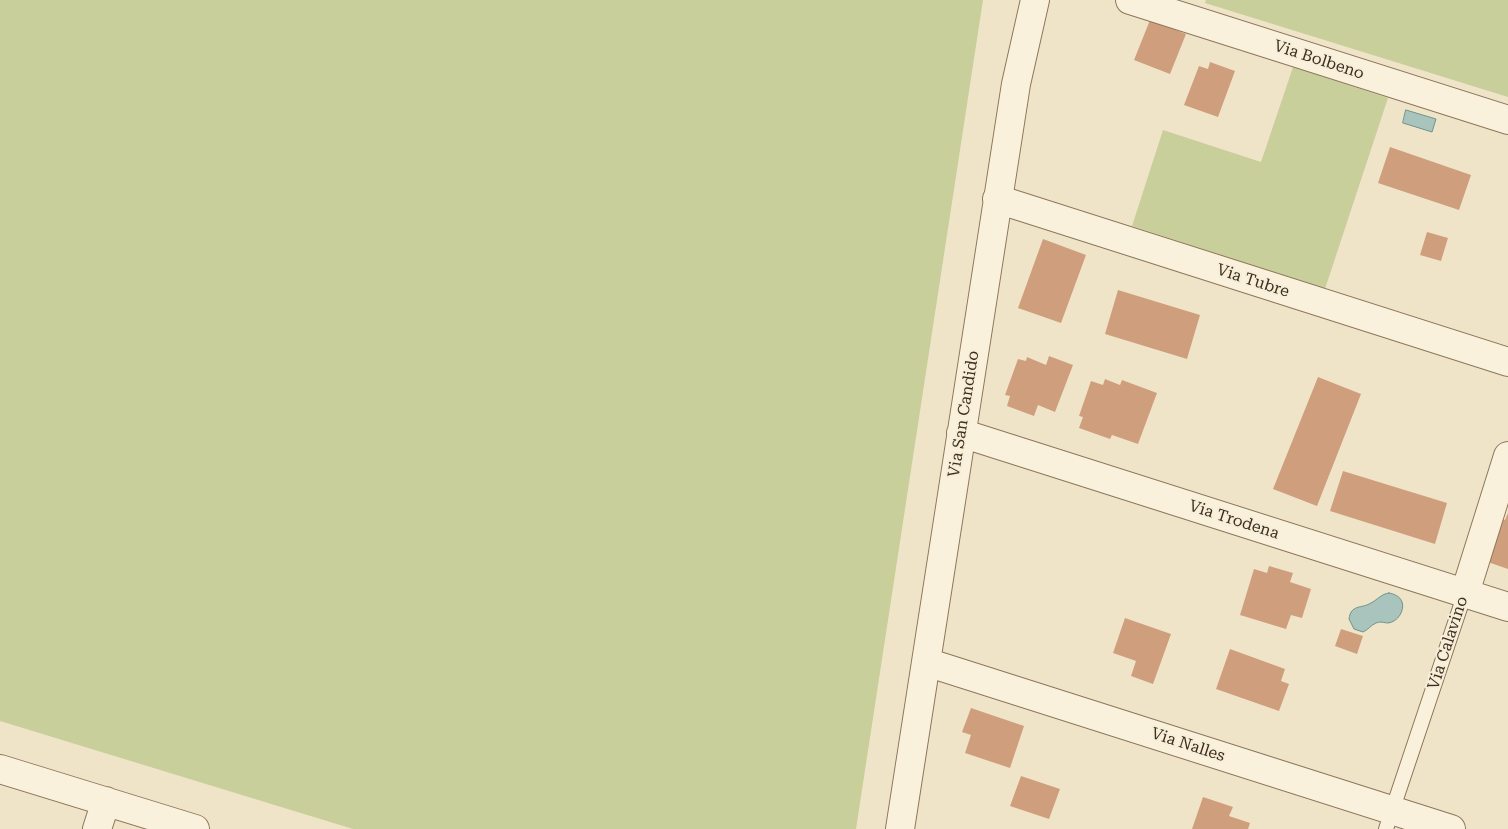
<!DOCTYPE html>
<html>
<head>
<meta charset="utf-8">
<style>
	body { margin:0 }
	canvas { display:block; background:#f0e4c8 }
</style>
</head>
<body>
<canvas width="1508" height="829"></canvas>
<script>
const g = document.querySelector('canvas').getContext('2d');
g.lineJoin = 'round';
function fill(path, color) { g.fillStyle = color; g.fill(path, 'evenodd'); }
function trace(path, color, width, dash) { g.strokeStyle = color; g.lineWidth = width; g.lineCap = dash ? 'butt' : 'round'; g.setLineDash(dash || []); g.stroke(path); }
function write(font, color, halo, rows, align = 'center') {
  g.font = font + ' "Roboto Serif",serif'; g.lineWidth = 4; g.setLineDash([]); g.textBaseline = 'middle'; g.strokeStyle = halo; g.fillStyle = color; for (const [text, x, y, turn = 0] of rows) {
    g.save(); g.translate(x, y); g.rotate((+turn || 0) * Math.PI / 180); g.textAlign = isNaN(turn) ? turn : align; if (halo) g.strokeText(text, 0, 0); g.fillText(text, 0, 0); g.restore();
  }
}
const green = new Path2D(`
	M0,0H983L856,829H353L0,721Z
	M1206,0H1508V97L1205,3Z
	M1293,67L1388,98L1325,289L1132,226L1163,130L1261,162Z`);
const water = new Path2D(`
	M1406,110L1436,119L1432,132L1403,123Z
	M1389,593C1394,594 1400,596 1402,602C1405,610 1398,622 1388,623C1384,623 1381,621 1376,623C1371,625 1368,630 1363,632L1354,629L1349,619C1351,604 1361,609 1371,603C1377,600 1381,594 1389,593Z`);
const building = new Path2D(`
	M1150,20L1186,34L1170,74L1134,60Z
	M1210,62L1235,71L1218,117L1184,105L1199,66L1208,69Z
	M1390,147L1471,175L1459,210L1378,183Z
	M1427,232L1448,238L1441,261L1420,255Z
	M1043,239L1086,255L1061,323L1018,308Z
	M1118,290L1200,315L1187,359L1105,334Z
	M1049,356L1073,365L1055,412L1038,405L1034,416L1007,406L1010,396L1005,395L1018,359L1026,361L1027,357L1046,365Z
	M1318,377L1361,394L1317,506L1273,489Z
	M1105,379L1120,385L1122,380L1157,393L1138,444L1112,435L1110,439L1079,428L1083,417L1079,416L1091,381L1103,385Z
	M1343,471L1447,503L1435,544L1330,511Z
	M1508,513V569L1482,560L1497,518L1505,520Z
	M1269,566L1293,573L1290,582L1311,589L1302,618L1291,615L1286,629L1240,615L1254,569L1267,573Z
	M1125,618L1171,634L1153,684L1131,676L1136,661L1113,653Z
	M1341,629L1363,636L1357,654L1335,646Z
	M1230,649L1285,669L1281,681L1289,684L1279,711L1216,689Z
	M971,708L1024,726L1010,768L965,753L971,735L962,732Z
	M1021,776L1060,789L1049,819L1010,806Z
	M1203,797L1233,807L1229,816L1250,823L1248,829H1192Z`);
const lane = new Path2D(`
	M1386,829L1465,593`);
const street = new Path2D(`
	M1130,0L1508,120
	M997,199L1508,362
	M961,433L1508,607
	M1465,593L1508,456
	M926,662L1451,829
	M0,769L195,829
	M97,829L106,801
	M900,829L1016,84L1035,0`);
const streetNames = [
	["Via Bolbeno",1319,60,18],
	["Via Tubre",1253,281,18],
	["Via San Candido",964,414,-81],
	["Via Trodena",1234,520,18],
	["Via Calavino",1448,643,-72],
	["Via Nalles",1188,745,18]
];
fill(green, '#c9cf9b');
fill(water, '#a9c4bc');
trace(water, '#6f938a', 1);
fill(building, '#cf9f7d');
trace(lane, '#8d765c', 16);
trace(street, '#8d765c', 30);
trace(lane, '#faf1dc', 14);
trace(street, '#faf1dc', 28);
write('16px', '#3d2e20', '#f7eed8', streetNames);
</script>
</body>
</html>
